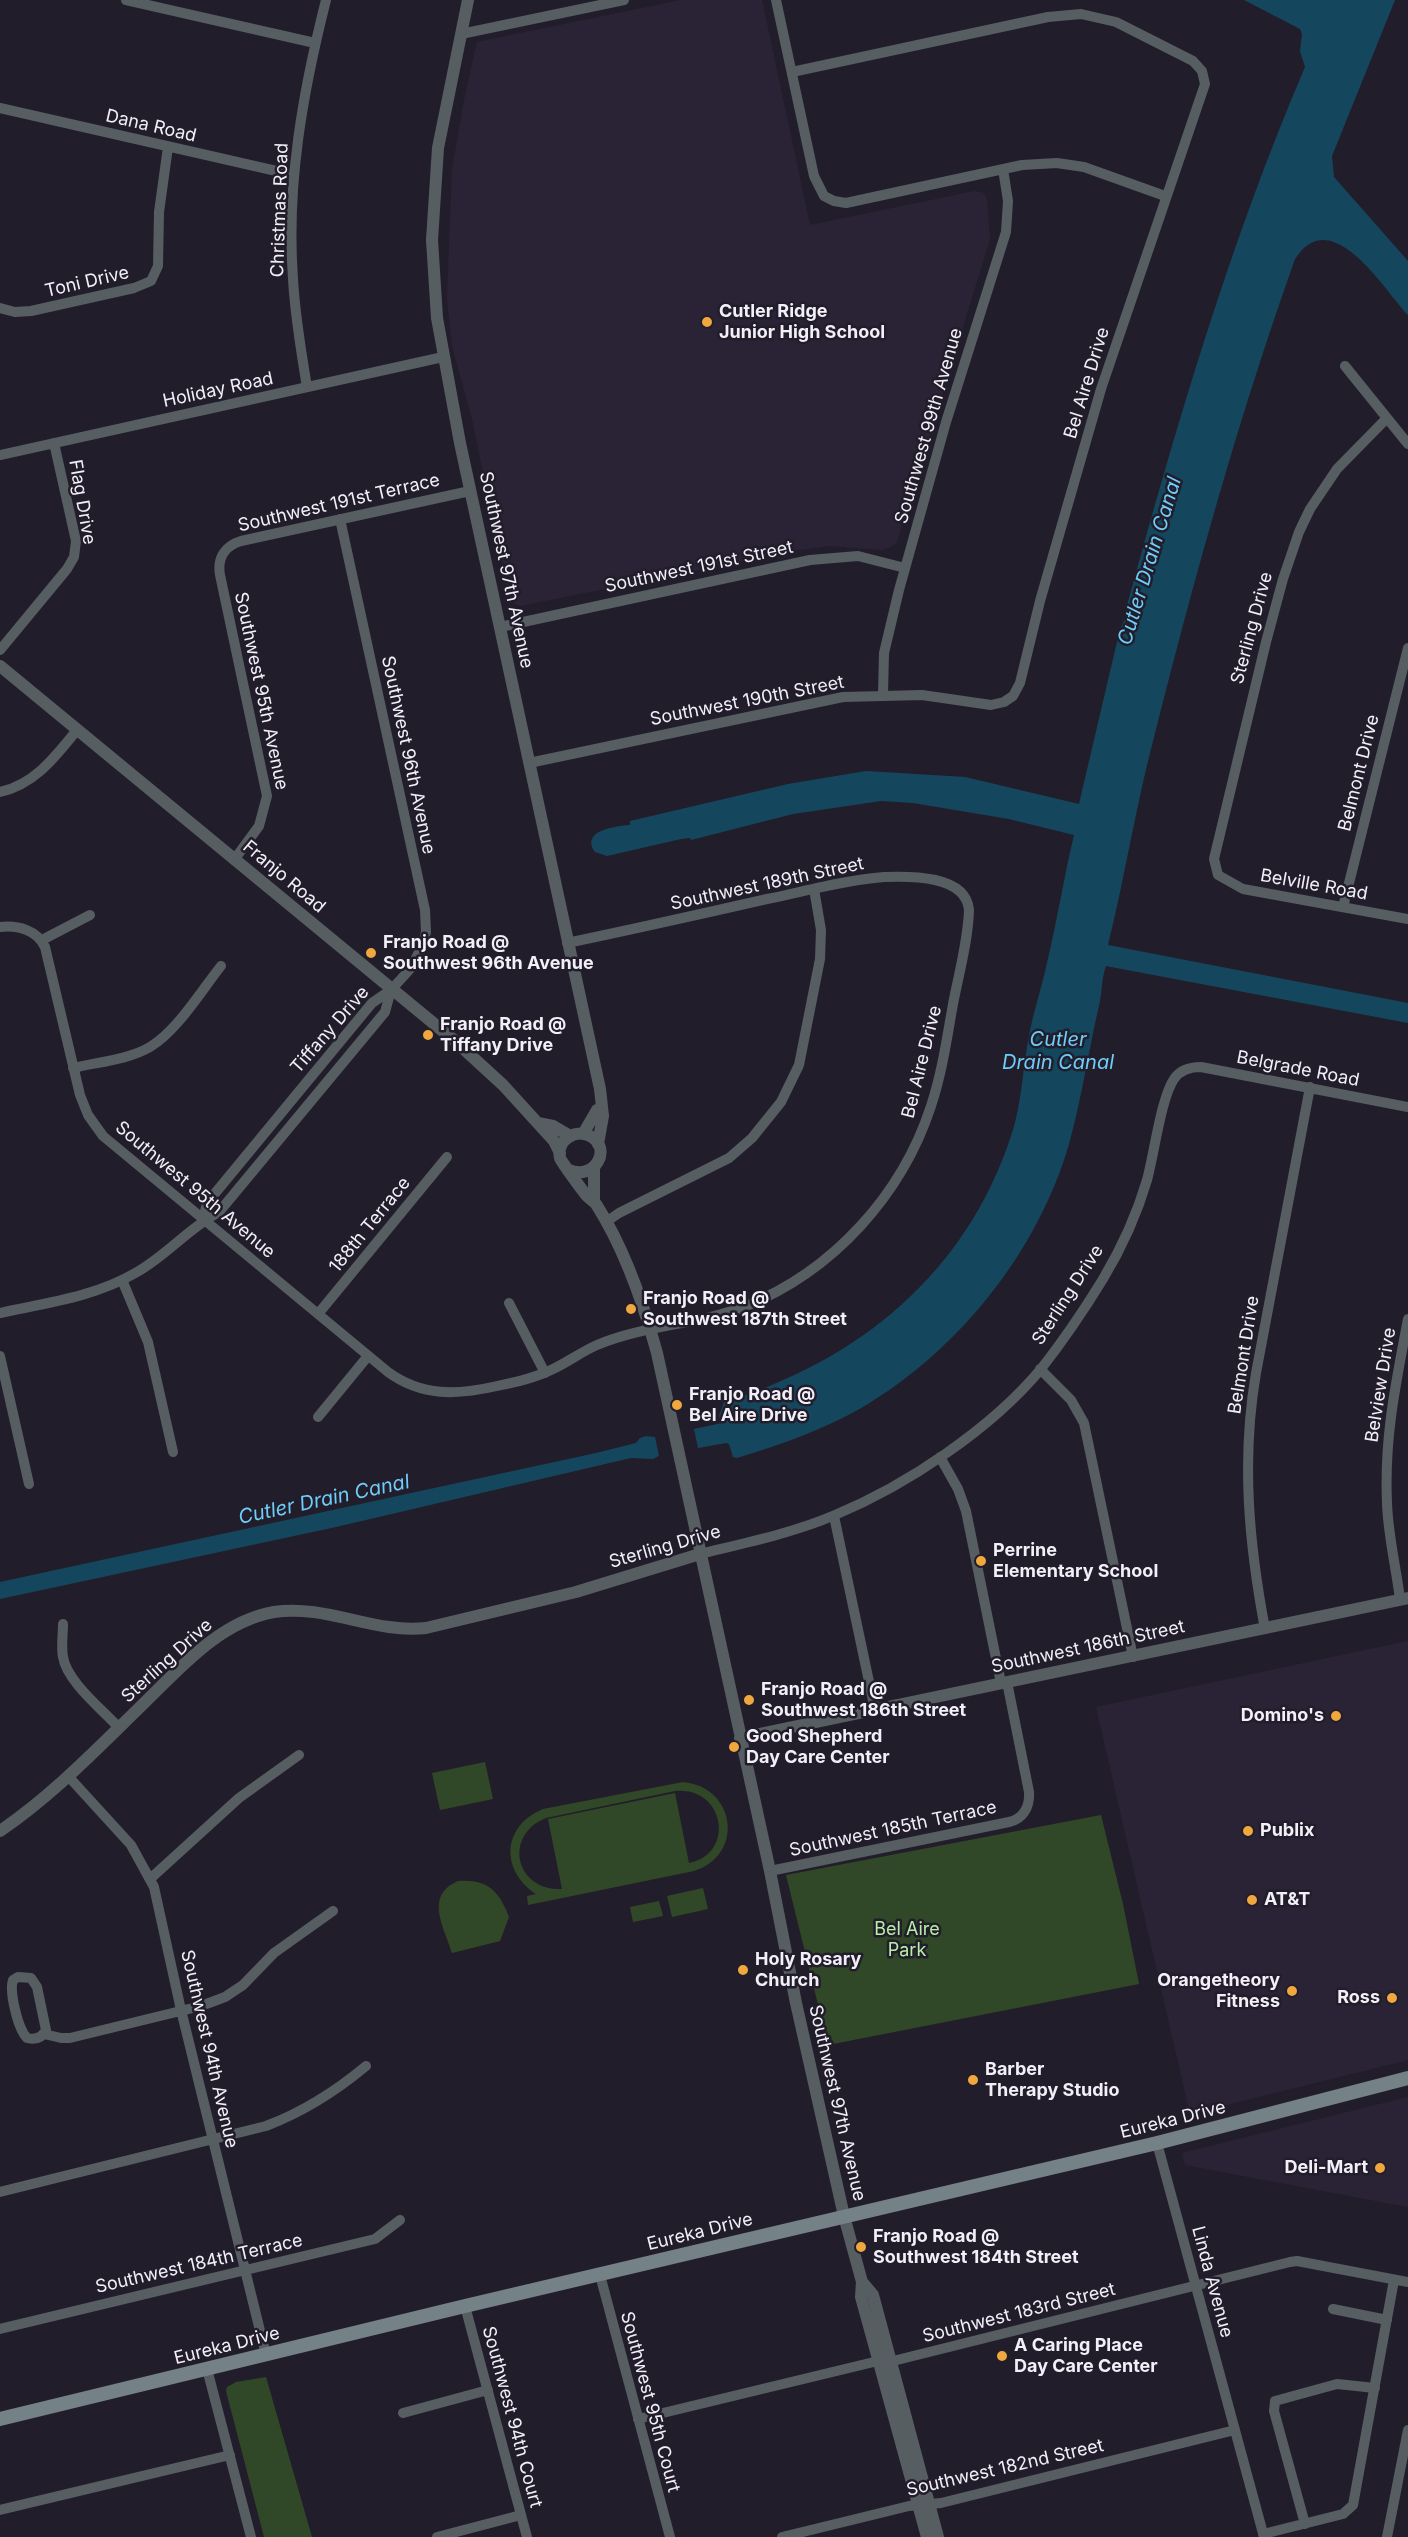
<!DOCTYPE html>
<html>
<head>
<meta charset="utf-8">
<style>
	body { margin:0 }
	canvas { display:block; background:#221d2a }
</style>
</head>
<body>
<canvas width="1408" height="2537"></canvas>
<script>
const g = document.querySelector('canvas').getContext('2d');
g.lineJoin = 'round';
function fill(path, color) { g.fillStyle = color; g.fill(path, 'evenodd'); }
function trace(path, color, width, dash) { g.strokeStyle = color; g.lineWidth = width; g.lineCap = dash ? 'butt' : 'round'; g.setLineDash(dash || []); g.stroke(path); }
function write(font, color, halo, rows, align = 'center') {
  g.font = font + ' Inter,sans-serif'; g.lineWidth = 5; g.setLineDash([]); g.textBaseline = 'middle'; g.strokeStyle = halo; g.fillStyle = color; for (const [text, x, y, turn = 0] of rows) {
    g.save(); g.translate(x, y); g.rotate((+turn || 0) * Math.PI / 180); g.textAlign = isNaN(turn) ? turn : align; if (halo) g.strokeText(text, 0, 0); g.fillText(text, 0, 0); g.restore();
  }
}
const built = new Path2D(`
	M681,0H762L810,225L975,191L984,193L987,199L990,239L897,542L891,547L882,550L830,546L798,550L520,606L513,603L509,598L472,419L452,346L447,299L452,170L464,100L477,42Z
	M1408,1641V2060L1190,2114L1096,1707Z
	M1408,2097V2207L1185,2165L1182,2153Z`);
const green = new Path2D(`
	M485,1762L493,1799L440,1810L432,1773Z
	M683,1782C736,1787 745,1855 694,1871L528,1905L527,1896L536,1894C500,1870 502,1826 543,1809ZM675,1791C725,1786 736,1854 689,1863L675,1793L548,1819L562,1889C515,1891 503,1835 546,1818Z
	M1101,1815L1123,1904L1139,1984L828,2045L786,1875Z
	M458,1881C488,1879 499,1891 509,1917L500,1941L452,1953C444,1926 424,1896 458,1881Z
	M703,1888L708,1909L672,1917L667,1896Z
	M659,1901L663,1916L633,1922L630,1907Z
	M266,2377L312,2537H264L226,2391L227,2387L236,2382Z`);
const water = new Path2D(`
	M1244,0H1395L1332,156L1334,177L1408,261V315C1383,288 1331,202 1295,259C1239,416 1195,575 1154,737C1136,805 1125,876 1108,945L1408,1003V1023L1106,966C1102,976 1102,990 1100,1001C1089,1048 1082,1097 1069,1144C1038,1251 959,1350 863,1407C823,1430 780,1445 737,1458L733,1457L729,1444L726,1443L698,1448L694,1429L722,1423L719,1416L724,1402C859,1361 966,1273 1011,1136C1021,1107 1022,1077 1027,1047C1031,1019 1041,991 1047,963C1057,921 1064,877 1074,835L1009,819L913,803L881,801L793,814L691,840L690,838L681,839L607,856L595,852C580,830 617,826 630,825V821L788,784L866,771L965,777L1079,804L1120,629L1127,614L1125,613C1175,429 1230,242 1305,67L1300,51L1302,34L1300,29Z
	M646,1436L655,1437L659,1456L653,1459L631,1458L336,1527L0,1599V1582L596,1453L636,1443L640,1438Z`);
const minor = new Path2D(`
	M126,0L315,43
	M776,0L814,176L824,196L834,201L846,203L1022,165L1057,163L1084,167L1165,196
	M461,34L624,0
	M0,108L294,175
	M0,308L15,312L31,311L134,288L151,281L158,266L159,212L168,147
	M1345,366L1408,444
	M307,387C301,351 295,316 293,279C286,185 303,91 326,0
	M1387,418L1337,469L1310,509L1299,532L1283,579L1266,642L1214,859L1218,875L1243,889L1408,919
	M0,455L443,357
	M500,627L810,560L858,556L905,568
	M0,650L67,569L74,557L76,541L54,443
	M883,694L884,653L899,590L946,422L1006,232L1008,201L1003,169
	M529,763L843,697L922,695L991,705L1004,702L1013,696L1020,683L1040,601L1101,389L1205,84L1202,71L1193,61L1116,22L1081,14L1048,17L792,72
	M0,792C35,784 55,757 77,730
	M234,860L259,826L267,796L220,575C217,558 225,546 241,541L470,491
	M1343,907L1408,648
	M0,927C18,925 37,930 45,947L80,1095L88,1115L103,1136L388,1372C422,1397 458,1395 497,1386C516,1382 535,1378 553,1369C568,1362 581,1352 597,1345C644,1325 698,1325 746,1306C833,1271 902,1195 931,1106C942,1073 947,1038 953,1004C959,973 968,941 969,910C966,875 910,876 884,877C845,880 806,891 767,899C701,914 634,929 567,943
	M42,940L90,915
	M73,1068C97,1062 128,1060 150,1047C177,1031 201,991 221,966
	M203,1220L207,1203L372,1003L391,990L411,968L423,944L426,932L425,910L340,519
	M606,1222L619,1213L729,1158L752,1138L781,1102L799,1065L820,959L821,930L814,889
	M122,1280L148,1342L173,1452
	M509,1303L545,1373
	M0,1313C46,1303 95,1297 137,1272C167,1255 190,1227 219,1212L385,1012L391,990
	M318,1314L447,1157
	M0,1356L29,1484
	M1040,1369L1071,1400L1084,1423L1133,1657
	M318,1417L368,1356
	M940,1457L958,1489L966,1511L1001,1683
	M834,1516L875,1710
	M700,1554C745,1543 793,1533 835,1515C907,1485 991,1429 1041,1369C1063,1341 1084,1310 1103,1279C1121,1249 1137,1214 1147,1180C1154,1155 1161,1098 1174,1079C1180,1070 1190,1067 1201,1067L1408,1107
	M1400,1599C1396,1567 1388,1535 1387,1503C1384,1438 1396,1382 1408,1319
	M63,1624C63,1634 61,1647 63,1657C67,1682 103,1710 119,1728
	M1265,1629C1249,1544 1241,1460 1256,1373L1310,1087
	M68,1776L131,1845L154,1887L181,2010L266,2355
	M770,1871L1009,1822C1023,1819 1030,1807 1029,1792L1007,1682
	M150,1879L239,1798L299,1755
	M18,1977L31,1978L37,1987L46,2030C42,2038 35,2040 27,2038C18,2029 9,1992 13,1980Z
	M44,2034L61,2038H70L201,2006L225,1997L243,1985L274,1953L333,1911
	M1157,2143L1264,2537
	M0,2192L266,2126C303,2112 336,2091 366,2066
	M600,2275L670,2537
	M465,2306L527,2537
	M1333,2309L1387,2320
	M0,2329L375,2239L400,2220
	M207,2369L251,2537
	M403,2413L488,2390
	M638,2419L878,2361L889,2362L1290,2262L1297,2261L1408,2282
	M0,2510L230,2455
	M1305,2524L1274,2411L1275,2401L1337,2384L1375,2388
	M1263,2534L1343,2514L1353,2505L1394,2280
	M437,2537L521,2515
	M782,2537L909,2506L941,2503L1235,2430
	M1387,2537L1408,2430`);
const tertiary = new Path2D(`
	M468,0L438,148L432,240L437,318L460,443L600,1089L603,1116L598,1144
	M0,666L455,1041L503,1085L554,1141L560,1153
	M538,1123L553,1126L570,1136
	M583,1134L597,1110L600,1109
	M594,1168V1202
	M569,1170C595,1181 613,1148 590,1136C575,1128 556,1141 560,1158C561,1161 583,1191 586,1195C589,1199 593,1200 596,1204C625,1249 643,1302 657,1353L770,1871L796,2003L844,2216L862,2282L861,2297L927,2537
	M740,1738L1408,1598
	M0,1831C50,1797 93,1753 136,1711C176,1673 217,1622 274,1612C327,1604 374,1634 426,1628L576,1592L700,1554
	M862,2282L873,2295L938,2537`);
const secondary = new Path2D(`
	M0,2419L465,2306L1157,2143L1408,2078`);
const markers = [
	[707,322,6,"#efa73e"],
	[371,953,6,"#efa73e"],
	[428,1035,6,"#efa73e"],
	[631,1309,6,"#efa73e"],
	[677,1405,6,"#efa73e"],
	[981,1561,6,"#efa73e"],
	[749,1700,6,"#efa73e"],
	[1336,1716,6,"#efa73e"],
	[734,1747,6,"#efa73e"],
	[1248,1831,6,"#efa73e"],
	[1252,1900,6,"#efa73e"],
	[743,1970,6,"#efa73e"],
	[1292,1991,6,"#efa73e"],
	[1392,1998,6,"#efa73e"],
	[973,2080,6,"#efa73e"],
	[1380,2168,6,"#efa73e"],
	[861,2247,6,"#efa73e"],
	[1002,2356,6,"#efa73e"]
];
const streetNames = [
	["Dana Road",151,126,13],
	["Christmas Road",280,210,-88],
	["Toni Drive",87,282,-13],
	["Bel Aire Drive",1087,383,-73],
	["Holiday Road",218,390,-12],
	["Southwest 99th Avenue",929,426,-74],
	["Flag Drive",82,502,80],
	["Southwest 191st Terrace",339,503,-13],
	["Southwest 191st Street",699,567,-12],
	["Southwest 97th Avenue",506,570,78],
	["Sterling Drive",1252,628,-75],
	["Southwest 95th Avenue",261,691,78],
	["Southwest 190th Street",747,701,-11],
	["Southwest 96th Avenue",408,755,78],
	["Belmont Drive",1359,773,-76],
	["Franjo Road",284,877,40],
	["Southwest 189th Street",767,884,-12],
	["Belville Road",1314,885,10],
	["Tiffany Drive",330,1030,-49],
	["Bel Aire Drive",922,1062,-76],
	["Belgrade Road",1298,1069,11],
	["Southwest 95th Avenue",195,1190,40],
	["188th Terrace",370,1225,-51],
	["Sterling Drive",1068,1295,-57],
	["Belmont Drive",1244,1355,-81],
	["Belview Drive",1381,1385,-81],
	["Sterling Drive",665,1547,-16],
	["Southwest 186th Street",1088,1647,-12],
	["Sterling Drive",167,1661,-42],
	["Southwest 185th Terrace",893,1829,-12],
	["Southwest 94th Avenue",209,2049,77],
	["Southwest 97th Avenue",837,2103,77],
	["Eureka Drive",1173,2120,-14],
	["Eureka Drive",700,2232,-14],
	["Southwest 184th Terrace",199,2264,-13],
	["Linda Avenue",1212,2282,75],
	["Southwest 183rd Street",1019,2313,-14],
	["Eureka Drive",227,2346,-14],
	["Southwest 95th Court",650,2402,75],
	["Southwest 94th Court",512,2417,75],
	["Southwest 182nd Street",1005,2468,-13]
];
const poiNames = [
	["Cutler Ridge",719,312],
	["Junior High School",719,333],
	["Franjo Road @",383,943],
	["Southwest 96th Avenue",383,964],
	["Franjo Road @",440,1025],
	["Tiffany Drive",440,1046],
	["Franjo Road @",643,1299],
	["Southwest 187th Street",643,1320],
	["Franjo Road @",689,1395],
	["Bel Aire Drive",689,1416],
	["Perrine",993,1551],
	["Elementary School",993,1572],
	["Franjo Road @",761,1690],
	["Southwest 186th Street",761,1711],
	["Domino's",1324,1716,"right"],
	["Good Shepherd",746,1737],
	["Day Care Center",746,1758],
	["Publix",1260,1831],
	["AT&T",1264,1900],
	["Holy Rosary",755,1960],
	["Church",755,1981],
	["Orangetheory",1280,1981,"right"],
	["Fitness",1280,2002,"right"],
	["Ross",1380,1998,"right"],
	["Barber",985,2070],
	["Therapy Studio",985,2091],
	["Deli-Mart",1368,2168,"right"],
	["Franjo Road @",873,2237],
	["Southwest 184th Street",873,2258],
	["A Caring Place",1014,2346],
	["Day Care Center",1014,2367]
];
const parkNames = [
	["Bel Aire",907,1930],
	["Park",907,1951]
];
const waterNames = [
	["Cutler Drain Canal",1150,561,-73],
	["Cutler",1058,1040],
	["Drain Canal",1058,1063],
	["Cutler Drain Canal",324,1500,-12]
];
fill(built, '#2a2336');
fill(green, '#304827');
fill(water, '#14475d');
trace(minor, '#565e62', 10);
trace(tertiary, '#565e62', 12);
trace(secondary, '#748187', 14);
for (const [x, y, r, color] of markers) { const dot = new Path2D(); dot.arc(x, y, r, 0, 2 * Math.PI); g.fillStyle = color; g.fill(dot); trace(dot, '#221d2a', 2); }
write('18px', '#f2eff8', '#221d2a', streetNames);
write('bold 18px', '#f2eff8', '#221d2a', poiNames, 'left');
write('18px', '#b8eea7', '#221d2a', parkNames);
write('italic 20px', '#6ecdfa', '#221d2a', waterNames);
</script>
</body>
</html>
